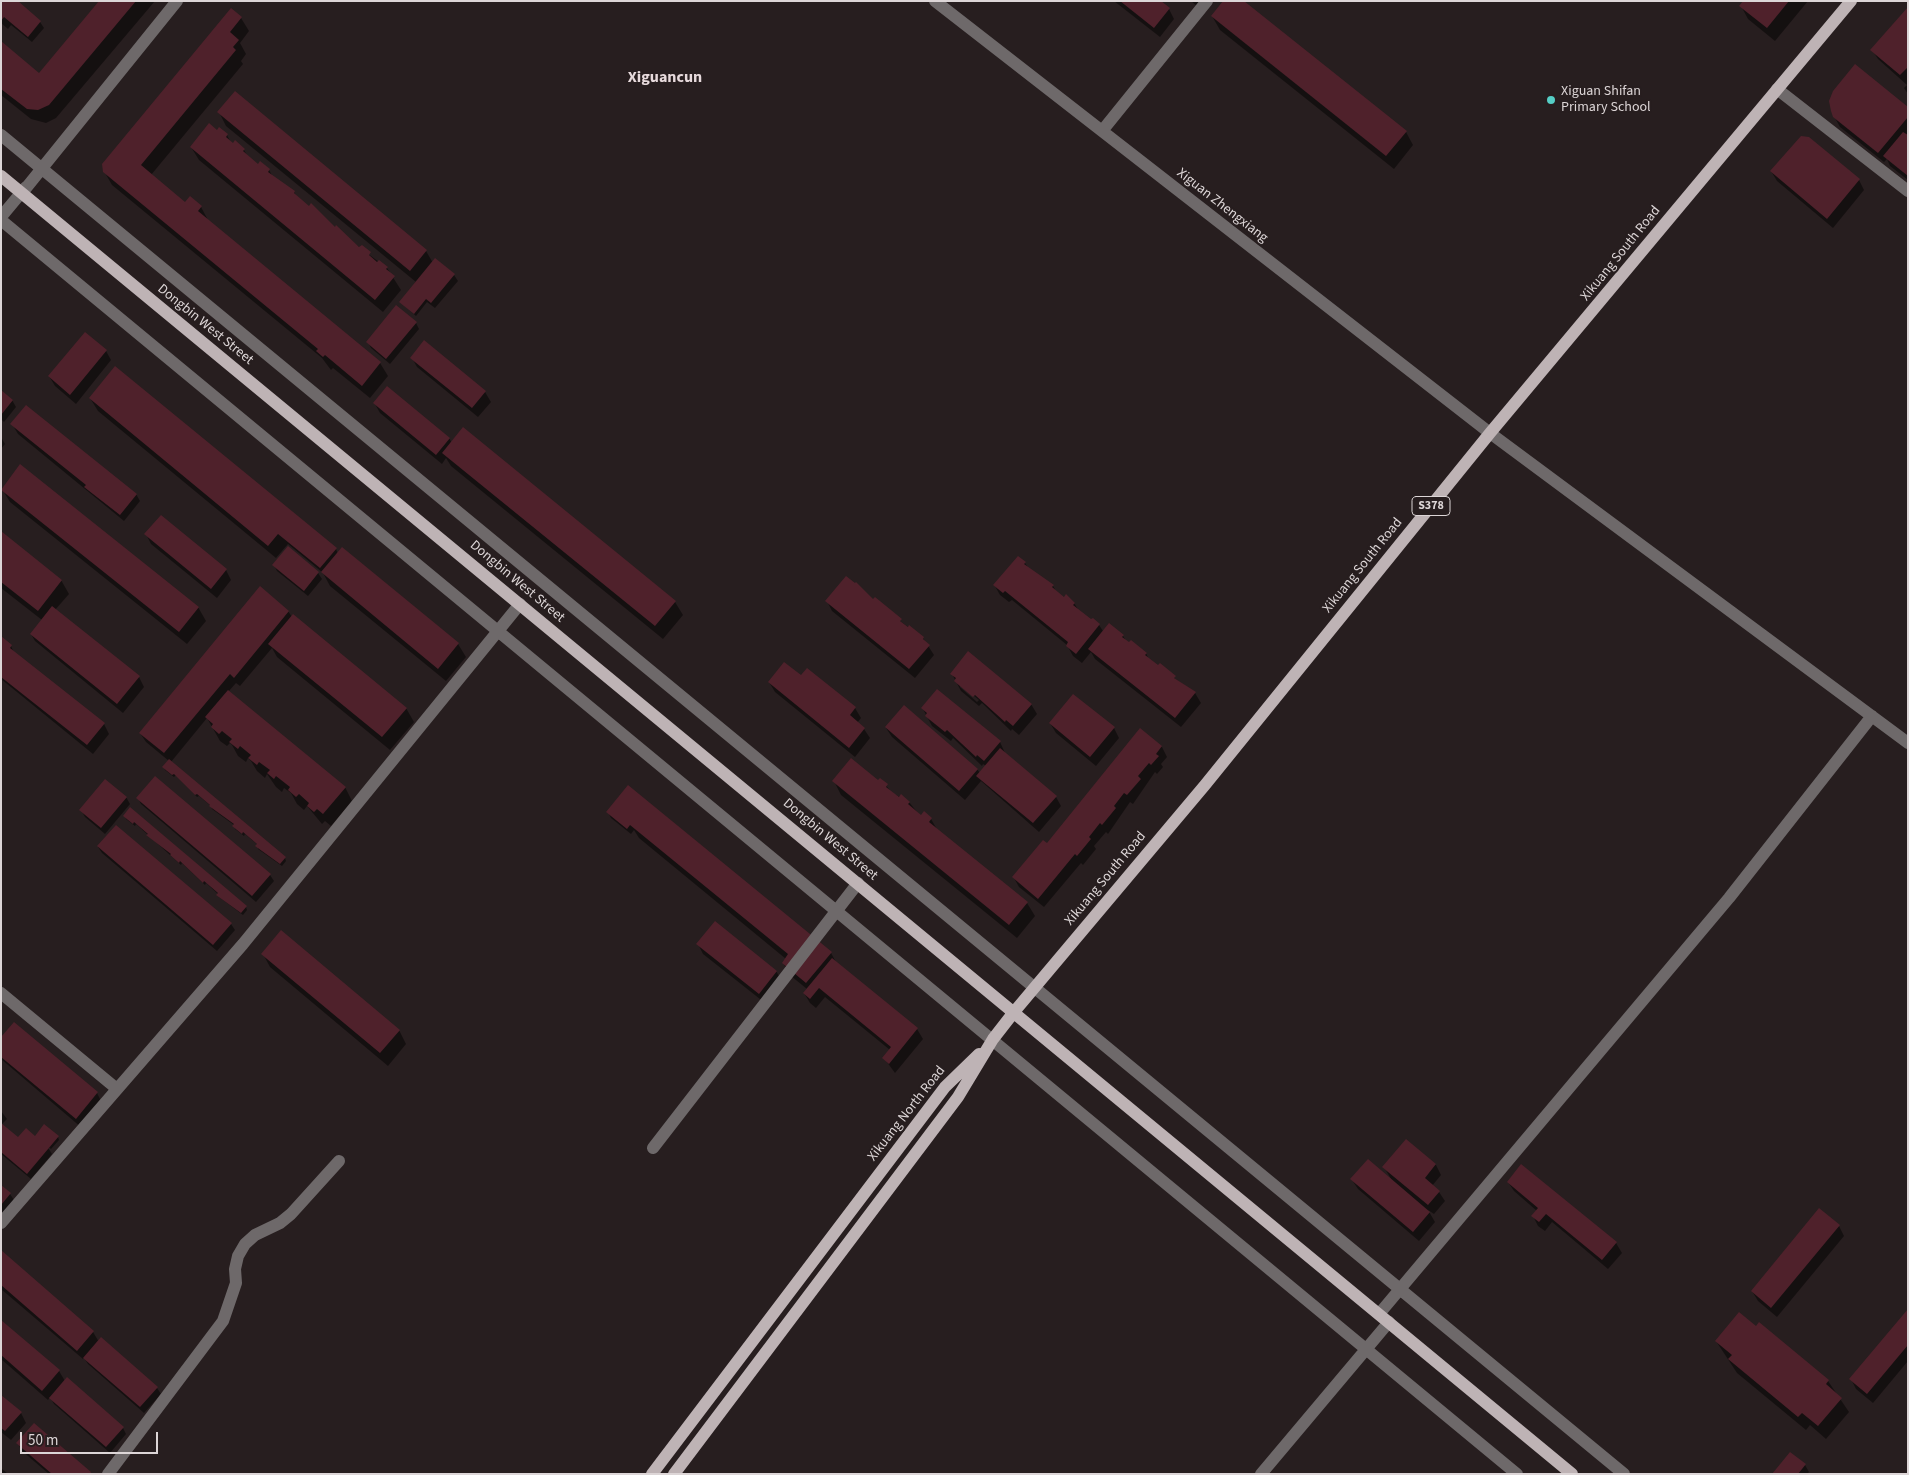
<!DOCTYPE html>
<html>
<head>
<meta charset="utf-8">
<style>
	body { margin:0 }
	#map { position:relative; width:1909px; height:1475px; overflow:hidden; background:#271e1f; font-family:"Source Sans 3",sans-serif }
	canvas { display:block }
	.frame { position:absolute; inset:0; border:2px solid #ddd6d7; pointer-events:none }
	.scale { position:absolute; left:20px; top:1432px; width:138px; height:22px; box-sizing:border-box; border:2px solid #ddd6d7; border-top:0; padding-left:6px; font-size:15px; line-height:18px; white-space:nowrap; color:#ddd6d7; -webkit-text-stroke:4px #271e1f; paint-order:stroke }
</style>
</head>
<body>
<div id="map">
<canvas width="1909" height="1475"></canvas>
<div class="frame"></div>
<div class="scale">50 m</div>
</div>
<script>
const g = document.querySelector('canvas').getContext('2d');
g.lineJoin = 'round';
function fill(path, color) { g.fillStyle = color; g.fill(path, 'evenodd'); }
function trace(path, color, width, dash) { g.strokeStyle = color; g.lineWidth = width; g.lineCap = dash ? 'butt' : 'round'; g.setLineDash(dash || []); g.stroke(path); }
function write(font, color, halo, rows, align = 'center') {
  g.font = font + ' "Source Sans 3",sans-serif'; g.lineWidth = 4; g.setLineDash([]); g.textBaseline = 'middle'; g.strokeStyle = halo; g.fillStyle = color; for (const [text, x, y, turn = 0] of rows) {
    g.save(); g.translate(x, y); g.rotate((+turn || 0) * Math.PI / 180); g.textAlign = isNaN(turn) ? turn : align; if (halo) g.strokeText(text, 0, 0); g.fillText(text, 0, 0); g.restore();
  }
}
const shadow = new Path2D(`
	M1,1L40,22L44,28L32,42L11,25L8,29L1,23Z
	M101,1H155L56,118L46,123L31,119L1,95V43L39,75Z
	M1114,1H1159L1169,9L1174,19L1160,37Z
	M1191,1H1202L1198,7Z
	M1744,1H1808L1775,41L1748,19L1741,6Z
	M1908,8V94L1904,88L1907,85L1878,59L1872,50Z
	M231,10L241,18L249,31L240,43L246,54L241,61L243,64L151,175L185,203L201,207L208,220L380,363L388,376L370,398L333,368L331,370L322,358L112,185L104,171Z
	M1212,16L1406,132L1413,145L1394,169L1220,30Z
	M1908,109V180L1890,166L1887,159L1884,162L1840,127L1834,116Z
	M219,112L426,251L433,263L454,275L458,281L435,308L427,302L416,316L400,302L416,282L226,126Z
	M217,131L227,135L231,143L244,150L248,157L258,165L260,163L269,170L273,177L294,192L298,198L335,229L387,268L401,290L383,312L199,160L191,147Z
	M1771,171L1859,180L1864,190L1833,228L1777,181Z
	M416,323L419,329L390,364L371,348L368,342Z
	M424,342L485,392L491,402L478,417L417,367L412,358Z
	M106,351L111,360L76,404L55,386L49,376Z
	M1,391L12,400L16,407L4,422L1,419Z
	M90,398L336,549L338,554L342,549L458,644L466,657L446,681L330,586L323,573L288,544L276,558L98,411Z
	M375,404L449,438L452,443L675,602L683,615L663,639L451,466L446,458L442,464L380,413Z
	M12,424L136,494L140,501L124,521L18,434Z
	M1,437L5,444L1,449Z
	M2,489L198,607L206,621L187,644L10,502Z
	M1,533L61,580L69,594L55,610L139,677L144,687L123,713L35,641L31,634L42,620L1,588Z
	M146,534L226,570L231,580L217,598L151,544Z
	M288,548L318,573L322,579L308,596L277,571L274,565Z
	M1025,563L1029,569L1053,586L1057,593L1074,603L1079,611L1091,621L1093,619L1099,625L1103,631L1123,636L1126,641L1146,653L1149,660L1195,693L1201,703L1181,727L1095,659L1091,652L1082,663L1073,656L1067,645L1012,600L1009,602L1000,595L995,586Z
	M827,601H873L923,638L934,655L915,678L832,611Z
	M288,611L292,617L406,708L414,722L390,750L277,657L272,648L240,686L236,683L228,692L345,787L352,801L331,826L325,821L322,824L307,806L304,810L297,804L291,793L284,788L282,792L276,787L267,774L265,778L257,771L251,761L248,758L246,762L238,756L232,745L230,743L227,746L220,741L207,718L171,762L285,858L286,861L282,866L258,849V845L245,834L244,836L235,829L234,825L212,809L211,806L199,796L197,797L176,775L174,777L165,770L164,767L169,761L146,742L140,733Z
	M1,637L11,646L14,653L104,724L109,734L93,754L1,679Z
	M952,674L1031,704L1037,714L1019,735L1012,729L1011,731L982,703L979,706L961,691ZM960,684L979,700L977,702L960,687Z
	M801,677L855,708L861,718L857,723L864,729L870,738L855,757L775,692L769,682Z
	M923,709L1000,742L1005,753L1056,797L1061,806L1039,832L981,781L965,800L892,737L886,728L977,769L980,773L986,766L983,764L982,766L953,738L951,741L932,726Z
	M1050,723L1114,728L1119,738L1096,766L1056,733Z
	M1141,730L1162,747L1167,757L1161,764L1163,767L1157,774L1155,772L1133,804L1130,802L1108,834L1106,832L1094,846L1096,849L1083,865L1081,863L1044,907L1019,887L1014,878L1047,845Z
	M155,778L270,875L274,881L256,902L141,804L138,798Z
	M881,779L892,793L909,802L921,817L924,813L931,819L938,831L1027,903L1035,916L1017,938L841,795L834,781L878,782Z
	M628,787L831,953L837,964L917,1029L923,1039L895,1073L884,1058L890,1050L825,997L816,1008L810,1003L804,993L807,989L791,976L783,963L786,959L639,838L634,830L631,834L611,818L608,812Z
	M126,797L130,804L105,834L85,817L81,810Z
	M130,809L246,907L247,910L243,915L219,897L218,894L206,883L205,885L182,863L181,865L136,824L135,826L126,819L125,816Z
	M116,826L231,924L235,930L217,951L102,853L98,847Z
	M698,944L776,971L782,981L765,1003L703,954Z
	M263,954L399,1030L406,1044L388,1066L270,967Z
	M1,1039L97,1093L102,1103L82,1128L1,1059Z
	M1,1111L7,1119L1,1125L18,1139L58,1137L59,1140L51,1149L47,1146L52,1154L31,1179L1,1154Z
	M1406,1141L1436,1165L1441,1175L1432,1186L1439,1192L1445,1201L1434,1214L1428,1210L1435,1222L1419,1241L1358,1189L1352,1180L1391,1179L1384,1167Z
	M1522,1166L1616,1243L1622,1253L1608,1269L1552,1222L1545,1231L1538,1226L1533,1216L1537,1211L1514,1191L1508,1182Z
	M1,1186L10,1194L16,1203L1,1221Z
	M1839,1226L1844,1236L1777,1317L1758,1301L1752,1291Z
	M1,1252L93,1332L99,1342L157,1388L161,1394L144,1413L88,1364L84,1358L83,1359L1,1289Z
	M1908,1310V1361L1873,1403L1856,1389L1851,1379Z
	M1,1321L59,1371L65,1381L123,1428L126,1434L110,1453L54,1404L50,1397L48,1400L1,1359Z
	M1716,1341L1828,1381L1849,1412L1826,1439L1810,1425L1806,1430L1737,1373Z
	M1,1396L21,1413L26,1423L11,1440L1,1432Z
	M18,1443L90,1473L91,1474H49L21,1450Z
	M1805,1465L1809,1472L1807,1474H1774Z
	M1,1468L8,1474H1Z`);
const building = new Path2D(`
	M1,1H18L41,21L28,37L4,17L1,21Z
	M99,1H136L49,105L38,110L27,109L1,89V41L39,73Z
	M1120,1H1161L1170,8L1154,28Z
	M1223,1H1244L1407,131L1386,156L1211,16Z
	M1743,1H1789L1767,28L1739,6Z
	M1908,7V67L1900,75L1870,50Z
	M231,8L242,17L230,32L239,40L233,47L236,50L141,165L185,202L190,196L202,206L198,211L381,362L362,386L325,355L323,357L316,351L318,349L103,172L102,164Z
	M1855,64L1908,107V117L1878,153L1833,117L1831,111L1829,101L1833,91Z
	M235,91L427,250L410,271L217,112Z
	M209,123L217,130L219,127L228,134L226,137L233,143L235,140L245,149L243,151L258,164L260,161L270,169L268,172L295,191L294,193L309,206L311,203L335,227L336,225L359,247L362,245L371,252L369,255L377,262L379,260L388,267L386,269L395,276L375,300L190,147Z
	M1903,132L1908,135V176L1883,156Z
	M1801,136L1809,137L1860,179L1827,219L1770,171Z
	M435,258L455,274L431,303L426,299L414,314L399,302Z
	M396,305L417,322L386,359L366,342Z
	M85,332L107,350L70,395L48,376Z
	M424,340L486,391L472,408L410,358Z
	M115,366L337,548L320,568L278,534L268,546L89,398Z
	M387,386L450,438L436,455L373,403Z
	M1,390L13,400L1,415Z
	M26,405L137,494L120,515L84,487L86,485L10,424Z
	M463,427L676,601L655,626L442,453Z
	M20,464L199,607L179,632L1,490Z
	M161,515L227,569L211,589L144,534Z
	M1,531L62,580L38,611L1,582Z
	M288,546L319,572L304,591L272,565Z
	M342,547L459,643L438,669L321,572Z
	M1018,556L1026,562L1024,564L1054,585L1052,587L1064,597L1066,594L1075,603L1073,605L1091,619L1093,618L1100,624L1076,654L1066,646L1068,642L1005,591L1003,593L993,585Z
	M846,576L855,583L856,582L873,599L875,597L902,619L900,621L908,627L909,625L924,637L923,639L930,645L909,669L825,601Z
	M260,586L289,611L234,678L230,674L164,753L139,733Z
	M52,606L140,676L117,704L30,634Z
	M293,614L407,708L382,737L268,644Z
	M1109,623L1124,635L1122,637L1129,642L1131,640L1147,653L1145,655L1158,665L1160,663L1176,676L1174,678L1196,692L1175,718L1088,649Z
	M1,636L12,645L10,648L105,723L87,745L1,677Z
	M968,651L1032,704L1013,726L1006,720L1005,722L975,695L973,697L954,681L956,678L950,674Z
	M784,662L801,675L807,668L856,707L850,715L865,728L849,748L768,682Z
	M937,689L1001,741L984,761L977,755L976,757L947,730L945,732L925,716L927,713L921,708Z
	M228,690L346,787L323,814L317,809L314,812L307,806L309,803L299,794L296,797L288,790L290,787L276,776L274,779L267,773L270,770L259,762L257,765L248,758L251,755L240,746L238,749L229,742L232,739L222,731L219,734L211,727L213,724L205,717Z
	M1073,694L1115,727L1090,757L1049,723Z
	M904,705L978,769L959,791L885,727Z
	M1140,728L1162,746L1156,754L1159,756L1151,765L1149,763L1138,776L1141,779L1127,795L1124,793L1114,806L1116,808L1102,825L1100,823L1089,837L1091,839L1077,856L1075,854L1038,899L1012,877L1043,840L1047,843Z
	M1000,748L1057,796L1033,823L976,776Z
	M851,758L878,780L880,778L888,784L886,787L899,797L901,794L910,802L908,804L921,815L924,811L932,818L929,822L1028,902L1009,925L832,781Z
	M169,759L286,857L280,864L255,846L257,844L243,832L242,834L232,826L234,824L209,806L210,805L197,794L195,795L174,774L172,775L162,767Z
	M155,776L271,874L252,896L136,798Z
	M105,779L127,797L101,828L79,810Z
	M628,785L832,952L806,983L782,963L788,954L630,825L627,829L606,812Z
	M130,807L247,906L241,913L216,895L218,893L204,881L203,883L180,861L179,863L170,855L171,854L146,835L148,834L134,822L133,824L123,816Z
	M116,825L232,923L213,945L97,846Z
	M715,921L777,971L759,994L696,944Z
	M281,930L400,1030L380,1053L261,954Z
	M832,958L918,1028L889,1064L882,1058L891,1047L819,988L810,999L803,993Z
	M14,1022L98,1092L76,1119L1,1057V1037Z
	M1,1123L18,1137L26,1128L35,1136L44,1124L59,1136L27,1174L1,1152Z
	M1406,1139L1436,1164L1425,1178L1440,1191L1428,1205L1382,1167Z
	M1368,1159L1430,1212L1413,1232L1350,1179Z
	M1521,1164L1617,1242L1602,1260L1546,1214L1539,1222L1531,1216L1538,1208L1507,1182Z
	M1,1185L11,1193L1,1205Z
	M1819,1208L1840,1225L1771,1308L1751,1291Z
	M1,1250L94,1331L77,1351L1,1285Z
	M1908,1309V1345L1867,1394L1849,1379Z
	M1739,1312L1756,1326L1759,1322L1829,1380L1826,1384L1842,1398L1818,1426L1802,1413L1798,1417L1728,1359L1732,1355L1715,1341Z
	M1,1320L60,1370L42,1391L1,1355Z
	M101,1337L158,1387L140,1407L83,1358Z
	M67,1377L124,1427L106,1447L49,1398Z
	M1,1395L22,1412L5,1431L1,1428Z
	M34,1423L91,1472L90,1474H52L16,1443Z
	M1790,1452L1806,1464L1798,1474H1772Z`);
const minor = new Path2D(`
	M935,1L1490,433L1908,743
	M1777,89L1908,191
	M1102,131L1207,1
	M1,135L1624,1474
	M22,193L177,1
	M1,217L26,187
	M1,220L1517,1474
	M1,993L117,1089
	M653,1148L858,883
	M1,1223L243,944L520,604
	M1379,1314L1729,898L1872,716
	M108,1474L223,1321L236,1283L235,1269L238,1256L245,1244L255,1235L280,1223L291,1214L339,1161
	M1261,1474L1389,1322`);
const major = new Path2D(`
	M1,176L1572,1474
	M652,1474L945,1087L979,1054
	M674,1474L958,1097L993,1039L1014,1012L1205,785L1490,433L1851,1`);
const markers = [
	[1551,100,5,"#55cec5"]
];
const shields = [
	[1431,506,38]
];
const shieldNames = [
	["S378",1431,506]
];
const poiNames = [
	["Xiguan Shifan",1561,92],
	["Primary School",1561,108]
];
const streetNames = [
	["Xiguan Zhengxiang",1222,206,38],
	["Xikuang South Road",1621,254,-51],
	["Dongbin West Street",205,325,39],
	["Xikuang South Road",1363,566,-51],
	["Dongbin West Street",517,582,40],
	["Dongbin West Street",830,840,40],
	["Xikuang South Road",1106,879,-50],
	["Xikuang North Road",907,1114,-52]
];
const quarterNames = [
	["Xiguancun",665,78]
];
fill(shadow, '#0007');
fill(building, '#4f212b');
trace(minor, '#6e696a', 12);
trace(major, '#beb3b5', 12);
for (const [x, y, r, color] of markers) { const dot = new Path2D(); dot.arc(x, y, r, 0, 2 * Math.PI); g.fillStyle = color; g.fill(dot); trace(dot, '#271e1f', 2); }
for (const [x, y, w] of shields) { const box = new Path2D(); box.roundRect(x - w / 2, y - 9.5, w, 19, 4); g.fillStyle = '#271e1f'; g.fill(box); trace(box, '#ddd6d7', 1); }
write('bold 12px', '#ddd6d7', null, shieldNames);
write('14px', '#ddd6d7', '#271e1f', poiNames, 'left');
write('14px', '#ddd6d7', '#271e1f', streetNames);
write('bold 16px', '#e7dadc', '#271e1f', quarterNames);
</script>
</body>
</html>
